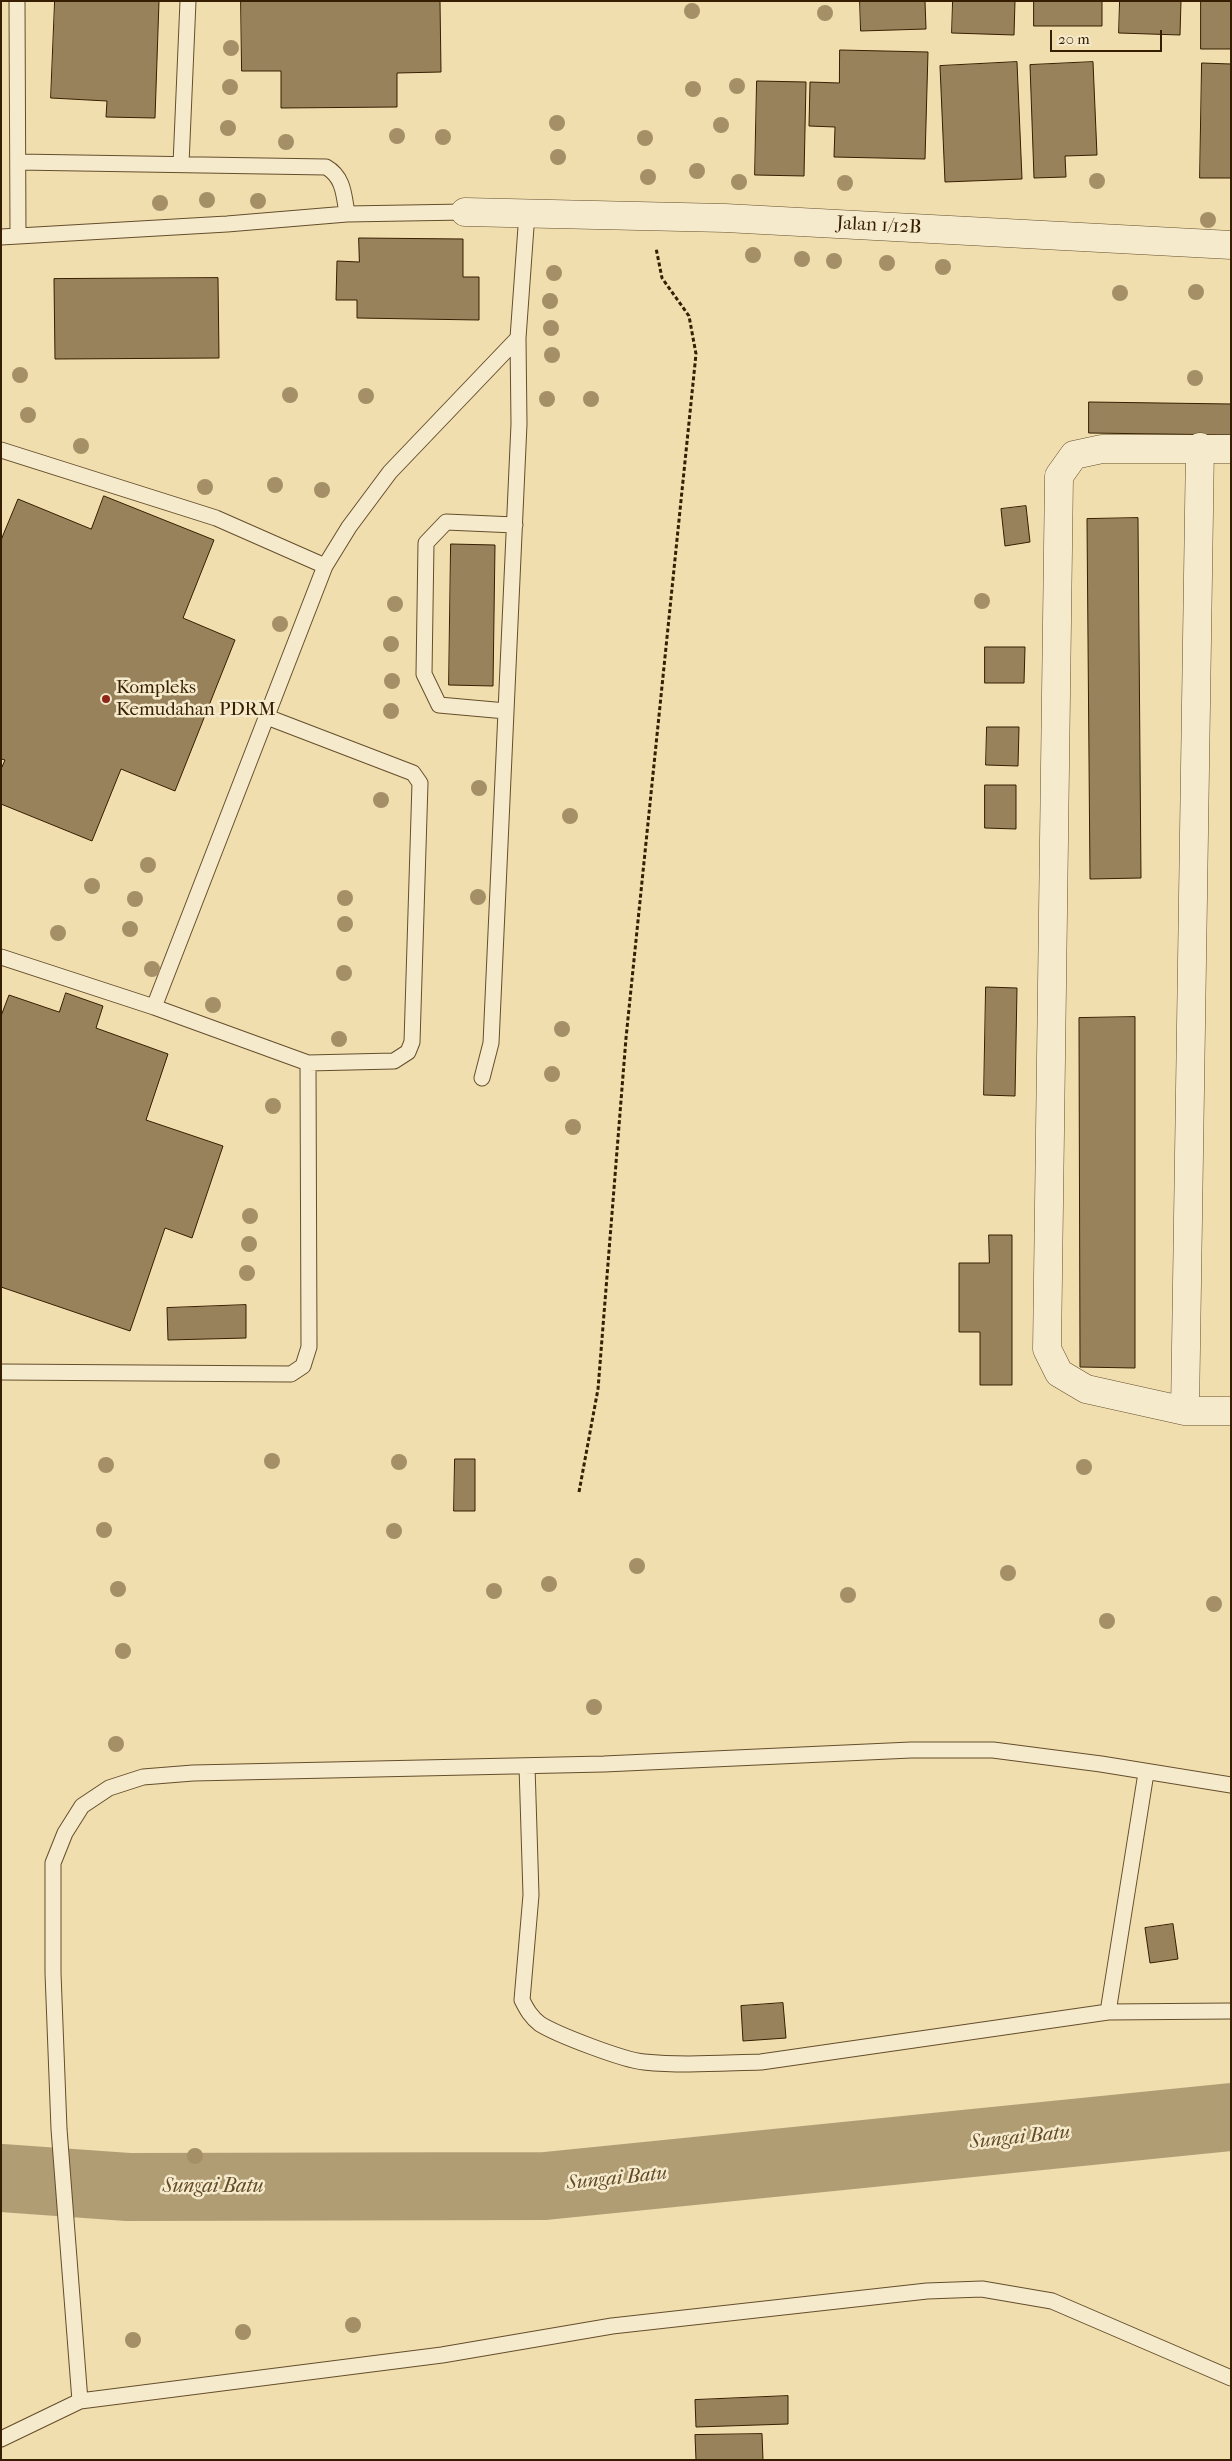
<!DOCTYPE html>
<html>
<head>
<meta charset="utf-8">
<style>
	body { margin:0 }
	#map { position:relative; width:1232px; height:2461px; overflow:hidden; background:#f0deaf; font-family:"IM FELL French Canon",serif }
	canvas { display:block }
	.frame { position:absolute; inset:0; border:2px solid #371e00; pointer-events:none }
	.scale { position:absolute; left:1050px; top:30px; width:112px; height:22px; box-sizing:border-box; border:2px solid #371e00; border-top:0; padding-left:6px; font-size:15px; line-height:18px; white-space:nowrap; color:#371e00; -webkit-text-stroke:4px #f5eacb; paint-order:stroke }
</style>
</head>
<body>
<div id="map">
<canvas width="1232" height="2461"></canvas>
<div class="frame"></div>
<div class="scale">20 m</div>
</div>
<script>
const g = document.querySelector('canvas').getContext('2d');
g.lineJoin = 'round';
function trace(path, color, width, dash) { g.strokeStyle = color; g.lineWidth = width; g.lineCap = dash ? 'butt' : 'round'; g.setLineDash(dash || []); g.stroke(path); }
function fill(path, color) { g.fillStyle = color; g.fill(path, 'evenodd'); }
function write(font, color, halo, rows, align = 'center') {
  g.font = font + ' "IM FELL French Canon",serif'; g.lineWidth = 5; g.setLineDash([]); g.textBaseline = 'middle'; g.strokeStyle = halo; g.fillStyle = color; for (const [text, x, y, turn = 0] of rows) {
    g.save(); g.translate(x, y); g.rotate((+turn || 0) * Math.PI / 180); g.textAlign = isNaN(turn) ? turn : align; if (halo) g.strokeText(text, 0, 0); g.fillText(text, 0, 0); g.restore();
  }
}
const river = new Path2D(`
	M1,2178L128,2187L545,2186L1231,2117`);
const building = new Path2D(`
	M55,1H159L155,118L106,117L107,101L51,98Z
	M241,1H440L441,72L397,73V107L281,108V71H242Z
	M860,1H925L926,29L861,31Z
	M953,1H1015L1014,35L952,33Z
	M1034,1H1102V26H1034Z
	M1120,1H1181L1180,35L1119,33Z
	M1201,1H1231V49H1201Z
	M840,50L928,52L925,159L834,157L835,127L809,126L810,82L839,83Z
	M1017,62L1022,179L945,182L940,66Z
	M1093,62L1097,155L1065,156L1066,177L1034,178L1030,65Z
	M1202,63L1231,64V178H1200Z
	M757,81L806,82L804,176L755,175Z
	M359,238L463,239V277H479V320L357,318V300H336L337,261L359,262Z
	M218,278L219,358L55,359L54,279Z
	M1089,402L1231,404V435L1089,433Z
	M104,496L214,540L183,618L235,640L175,791L121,769L92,841L1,804V769L5,760L1,759V540L18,499L91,529Z
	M1026,506L1030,542L1005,546L1001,509Z
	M1138,518L1141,878L1090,879L1087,519Z
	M451,544L495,545L493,686L449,685Z
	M985,647H1025L1024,683H985Z
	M987,727H1019L1018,766L986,765Z
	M985,785H1016V829L985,828Z
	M986,987L1017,988L1015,1096L984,1095Z
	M66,993L103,1006L96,1028L168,1054L146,1120L223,1146L192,1238L165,1228L130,1331L1,1287V1016L9,995L59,1012Z
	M1135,1017V1368L1080,1367L1079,1018Z
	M989,1235H1012V1385H980V1332H959V1263H989Z
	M246,1305V1338L168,1340L167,1308Z
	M455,1459H475V1511H454Z
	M1173,1924L1178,1959L1150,1963L1145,1928Z
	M783,2003L786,2038L743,2041L741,2006Z
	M788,2396V2424L696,2427L695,2400Z
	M762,2434L763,2460H696L695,2435Z`);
const path = new Path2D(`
	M579,1492L598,1389L626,1038L696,354L689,316L662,278L656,248`);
const lane = new Path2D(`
	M17,1L18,236
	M18,162L326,167C344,177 344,196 347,214
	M181,164L188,1
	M1,237L227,224L347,214L465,212
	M1,450L216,518L325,566L154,1007
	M325,566L349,527L390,472L518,338L527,213
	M506,711L439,705L424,674L426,543L446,522L515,525
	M1,957L154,1007L308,1063L394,1061L408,1052L412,1042L420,783L413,773L267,717
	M482,1078L491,1043L519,424L518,338
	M1,1372L291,1374L303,1366L309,1347L308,1063
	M527,1766L531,1895L522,2000C527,2010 531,2017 540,2024C558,2035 623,2060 644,2062C683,2066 722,2063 761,2062L1108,2012L1231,2011
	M1108,2012L1146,1773
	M80,2401L59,2129L53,1973V1863L65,1833L82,1806L109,1788L143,1777L193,1773L604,1764L911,1750H993L1101,1764L1231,1785
	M1,2439L80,2401L442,2355L612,2326L927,2291L982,2289L1052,2301L1231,2378`);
const street = new Path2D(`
	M465,212L725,218L1231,245
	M1231,449H1102L1074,455L1059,476L1047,1349L1059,1373L1086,1389L1185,1411H1231
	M1185,1411L1200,447`);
const trees = [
	[692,11],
	[825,13],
	[231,48],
	[737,86],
	[230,87],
	[693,89],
	[557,123],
	[721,125],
	[228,128],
	[397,136],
	[443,137],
	[645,138],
	[286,142],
	[558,157],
	[697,171],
	[648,177],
	[1097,181],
	[739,182],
	[845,183],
	[207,200],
	[258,201],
	[160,203],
	[1208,220],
	[753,255],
	[802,259],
	[834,261],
	[887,263],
	[943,267],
	[554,273],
	[1196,292],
	[1120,293],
	[550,301],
	[551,328],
	[552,355],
	[20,375],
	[1195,378],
	[290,395],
	[366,396],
	[547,399],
	[591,399],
	[28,415],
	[81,446],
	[275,485],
	[205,487],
	[322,490],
	[982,601],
	[395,604],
	[280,624],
	[391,644],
	[392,681],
	[391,711],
	[479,788],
	[381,800],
	[570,816],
	[148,865],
	[92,886],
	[478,897],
	[345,898],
	[135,899],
	[345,924],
	[130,929],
	[58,933],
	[152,969],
	[344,973],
	[213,1005],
	[562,1029],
	[339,1039],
	[552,1074],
	[273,1106],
	[573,1127],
	[250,1216],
	[249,1244],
	[247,1273],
	[272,1461],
	[399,1462],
	[106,1465],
	[1084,1467],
	[104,1530],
	[394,1531],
	[637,1566],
	[1008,1573],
	[549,1584],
	[118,1589],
	[494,1591],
	[848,1595],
	[1214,1604],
	[1107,1621],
	[123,1651],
	[594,1707],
	[116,1744],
	[195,2156],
	[353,2325],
	[243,2332],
	[133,2340]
];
const markers = [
	[106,699,5,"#8f2418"]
];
const streetNames = [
	["Jalan 1/12B",879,226,3]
];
const poiNames = [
	["Kompleks",116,688],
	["Kemudahan PDRM",116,710]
];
const waterNames = [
	["Sungai Batu",1020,2138,-6],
	["Sungai Batu",617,2179,-6],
	["Sungai Batu",213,2187]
];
trace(river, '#b19d74', 68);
fill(building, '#97825b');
trace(building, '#371e00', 1);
trace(lane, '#654e2c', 17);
trace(street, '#654e2c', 29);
trace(path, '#371e00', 3, [4, 2.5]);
trace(lane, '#f5eacb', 15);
trace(street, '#f5eacb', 28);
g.fillStyle = '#a48f67';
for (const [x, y] of trees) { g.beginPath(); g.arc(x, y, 8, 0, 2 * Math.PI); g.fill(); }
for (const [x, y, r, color] of markers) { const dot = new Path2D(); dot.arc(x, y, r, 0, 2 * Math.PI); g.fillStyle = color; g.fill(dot); trace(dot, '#f5eacb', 2); }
write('19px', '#371e00', '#f5eacb', streetNames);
write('19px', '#371e00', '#f5eacb', poiNames, 'left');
write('italic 20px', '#624a29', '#f5eacb', waterNames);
</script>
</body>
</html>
